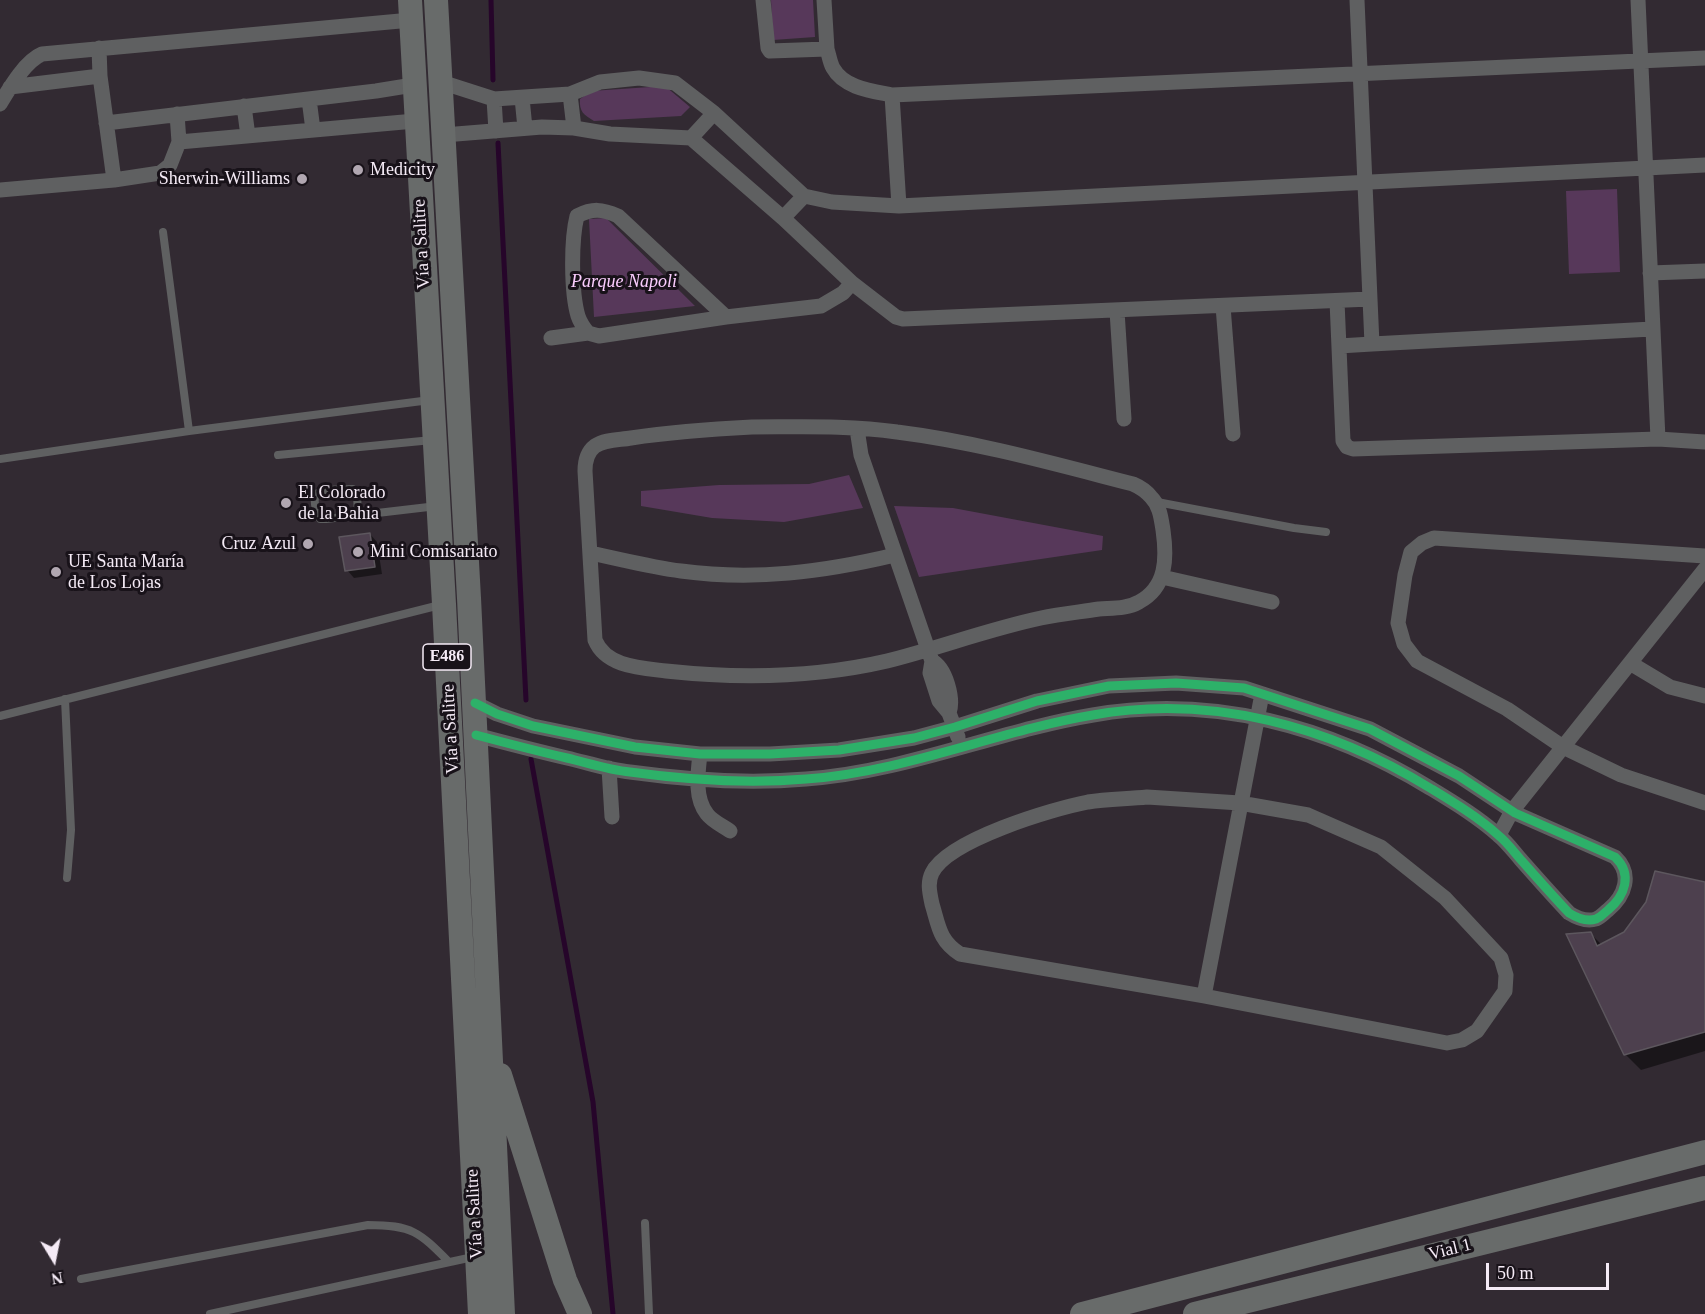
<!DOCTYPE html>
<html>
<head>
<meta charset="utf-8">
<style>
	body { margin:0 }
	#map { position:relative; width:1705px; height:1314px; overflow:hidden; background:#322a32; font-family:Georgia,serif }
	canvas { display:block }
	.north { position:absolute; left:24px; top:1230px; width:60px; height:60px; -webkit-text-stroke:4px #181219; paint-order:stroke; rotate:170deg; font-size:16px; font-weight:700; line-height:24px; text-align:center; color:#f5ebf6 }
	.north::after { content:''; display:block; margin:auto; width:21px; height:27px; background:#f5ebf6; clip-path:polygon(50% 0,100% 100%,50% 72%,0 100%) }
	.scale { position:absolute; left:1486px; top:1263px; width:123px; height:27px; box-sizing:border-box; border:3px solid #f5ebf6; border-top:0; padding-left:8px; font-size:18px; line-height:21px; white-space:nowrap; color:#f5ebf6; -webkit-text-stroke:4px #181219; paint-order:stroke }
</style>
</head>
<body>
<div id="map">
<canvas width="1705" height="1314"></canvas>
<div class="north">N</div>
<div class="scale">50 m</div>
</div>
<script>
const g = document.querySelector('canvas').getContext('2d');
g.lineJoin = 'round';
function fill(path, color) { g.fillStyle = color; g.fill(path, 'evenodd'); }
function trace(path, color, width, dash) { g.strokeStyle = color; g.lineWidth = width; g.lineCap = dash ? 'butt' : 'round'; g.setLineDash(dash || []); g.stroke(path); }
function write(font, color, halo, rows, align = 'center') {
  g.font = font + ' Georgia,serif'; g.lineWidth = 6; g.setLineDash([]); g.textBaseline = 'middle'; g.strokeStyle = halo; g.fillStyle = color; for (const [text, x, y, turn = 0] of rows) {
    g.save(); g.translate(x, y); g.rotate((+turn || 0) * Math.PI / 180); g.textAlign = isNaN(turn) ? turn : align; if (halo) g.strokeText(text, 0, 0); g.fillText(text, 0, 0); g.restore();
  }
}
const green = new Path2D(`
	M771,0H813L815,37L773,40Z
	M665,86L690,107L681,116L594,121C584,115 579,112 580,99L591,91Z
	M1617,189L1620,272L1569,274L1566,191Z
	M606,218L695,306L594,317L589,219Z
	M849,475L863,508L784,522L712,518L641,506V491L719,485L809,484Z
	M894,506L953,508L1103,536L1102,550L919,577Z`);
const shadow = new Path2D(`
	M370,534L377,542L382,574L354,578L347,570Z
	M1705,884V1051L1641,1070L1625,1054L1591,934L1602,945L1625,933Z`);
const stream = new Path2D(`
	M491,0L493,80
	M498,143L526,700
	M531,759L593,1102L613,1314`);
const building = new Path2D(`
	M370,533L375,567L345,571L339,537Z
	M1655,871L1705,882V1032L1624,1055L1566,934L1591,932L1597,946L1624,932L1646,902Z`);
const lane = new Path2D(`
	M163,232L189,431
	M278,455L432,440
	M0,459L189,431L430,400
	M1157,502L1294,528L1326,532
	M358,515L357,494L353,489L323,490L316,494C313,501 316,511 320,519H326L437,506
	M65,699L71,830L67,878
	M0,716L440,605
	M645,1223L649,1314
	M81,1279L368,1225C412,1225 419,1232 449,1262
	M210,1314L473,1257`);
const street = new Path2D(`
	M763,0L768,48L770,51L827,49C829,55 830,63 833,68C844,88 872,91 892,95L1705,58
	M824,0L827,49
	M1638,0L1658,439
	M99,48L100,76L114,180
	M441,82L494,99L570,94L600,82L639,78L675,83L714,113L804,196
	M10,87L100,76
	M570,94L574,128
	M892,95L899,206
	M522,98L525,128
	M309,99L313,130
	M494,99L496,131
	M0,104C9,89 25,61 42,54L411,20
	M244,106L248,136
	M106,123L376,91L413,85
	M444,135L542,127L574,128L610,134L691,138L783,218L852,283L896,317L903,319L1370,299L1357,0
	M691,138L714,113
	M179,142L415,121
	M0,190L114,180L160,173L170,165L179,142L177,114
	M783,218L804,196L832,202L899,206L1705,165
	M1650,273L1705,271
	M1370,299L1372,344L1652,329
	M1337,301L1343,441L1347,447L1353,449L1658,439L1705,442
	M1223,306L1233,434
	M1117,311L1124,419
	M588,333C584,328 580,322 578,316C571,292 571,240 577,216C593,208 602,209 618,216L726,317
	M551,338L588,333L599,336L726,317L821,306L843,293L852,283
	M1339,346L1372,344
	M752,427C800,427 850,425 897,432C977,442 1055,464 1133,484C1140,487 1146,491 1151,497C1160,506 1161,518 1163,530C1167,558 1167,587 1139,602C1127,609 1113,608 1099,609C1080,612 1060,614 1041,618C989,629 939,648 887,661C814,678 741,679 666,671C641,668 606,667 595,640L585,471C585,461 587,452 595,446C605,439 620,440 631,438C671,432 711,429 752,427Z
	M857,429L861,455L932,661L930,673L939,701L949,713L958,737
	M590,553C620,559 650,567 681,571C755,581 823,572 895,555
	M1705,556L1434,538L1422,543L1411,552L1405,575L1398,623L1404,644L1417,661L1507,709L1563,747L1621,775L1705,803
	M1162,577L1272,602
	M932,661C946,668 954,699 949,713
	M1630,663L1670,687L1705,696
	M475,703L497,714L533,726L635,747L700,754H770L839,750L914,738L955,727L1037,701L1109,686L1176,683L1244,688L1370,729L1459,776L1515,813L1615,857C1633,874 1625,896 1608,910C1604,913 1601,917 1596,919C1587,922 1577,918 1569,913C1553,896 1537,878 1522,861C1514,852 1507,842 1498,835C1478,817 1453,802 1430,788C1329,726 1212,694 1093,715C997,731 905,772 806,779C748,784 688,780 630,772C609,770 588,763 567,758C537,751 506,743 476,735
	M700,754C698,772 694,798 707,814C712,821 723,826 730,831
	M609,768L612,817
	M1147,797L1240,803L1308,815L1381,847L1445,898L1501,958L1506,975L1505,991L1477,1031L1462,1040L1447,1043L1204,996L960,954C939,940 939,927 932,904C930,894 927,883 932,873C948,840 1052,809 1088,802C1107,799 1128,799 1147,797Z
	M1499,835L1512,811L1705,569
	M1204,996L1262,694`);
const primary = new Path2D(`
	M410,0L444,604L480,1314
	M436,0L469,598L503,1314
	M500,1075L565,1280L580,1314
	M1082,1314L1705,1152
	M1195,1314L1705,1188`);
const cycleway = new Path2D(`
	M475,703L497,714L533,726L635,747L700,754H770L839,750L914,738L955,727L1037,701L1109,686L1176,683L1244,688L1370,729L1459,776L1515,813L1615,857C1633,874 1625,896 1608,910C1604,913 1601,917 1596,919C1587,922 1577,918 1569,913C1553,896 1537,878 1522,861C1514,852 1507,842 1498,835C1478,817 1453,802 1430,788C1329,726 1212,694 1093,715C997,731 905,772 806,779C748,784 688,780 630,772C609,770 588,763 567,758C537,751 506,743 476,735`);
const markers = [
	[358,170,6,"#b1a7b1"],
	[302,179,6,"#b1a7b1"],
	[286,503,6,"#b1a7b1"],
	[308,544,6,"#b1a7b1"],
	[358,552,6,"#b1a7b1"],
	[56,572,6,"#b1a7b1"]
];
const shields = [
	[447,657,48]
];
const shieldNames = [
	["E486",447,657]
];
const poiNames = [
	["Medicity",370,170],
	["Sherwin-Williams",290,179,"right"],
	["El Colorado",298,493],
	["de la Bahia",298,514],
	["Cruz Azul",296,544,"right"],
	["Mini Comisariato",370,552],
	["UE Santa María",68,562],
	["de Los Lojas",68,583]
];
const streetNames = [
	["Vía a Salitre",422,244,-93],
	["Vía a Salitre",451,729,-93],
	["Vía a Salitre",475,1214,-93],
	["Vial 1",1450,1250,-14]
];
const parkNames = [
	["Parque Napoli",624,282]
];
fill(green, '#57385a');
fill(shadow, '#0007');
trace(stream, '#26052a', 5);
fill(building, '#4d404e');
trace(building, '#5d575e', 1.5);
trace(lane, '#5f6061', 8);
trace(street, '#5f6061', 15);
trace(primary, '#686b6a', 24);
trace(cycleway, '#2db169', 9);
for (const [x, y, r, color] of markers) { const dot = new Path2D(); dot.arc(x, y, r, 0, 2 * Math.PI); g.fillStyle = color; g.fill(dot); trace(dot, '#181219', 2); }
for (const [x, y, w] of shields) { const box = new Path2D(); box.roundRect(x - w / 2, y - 13, w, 26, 4.5); g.fillStyle = '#181219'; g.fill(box); trace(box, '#f5ebf6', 1.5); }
write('bold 16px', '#f5ebf6', null, shieldNames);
write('18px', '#f5ebf6', '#181219', poiNames, 'left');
write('18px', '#f5ebf6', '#181219', streetNames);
write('italic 18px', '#fbcdfe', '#181219', parkNames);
</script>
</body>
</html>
